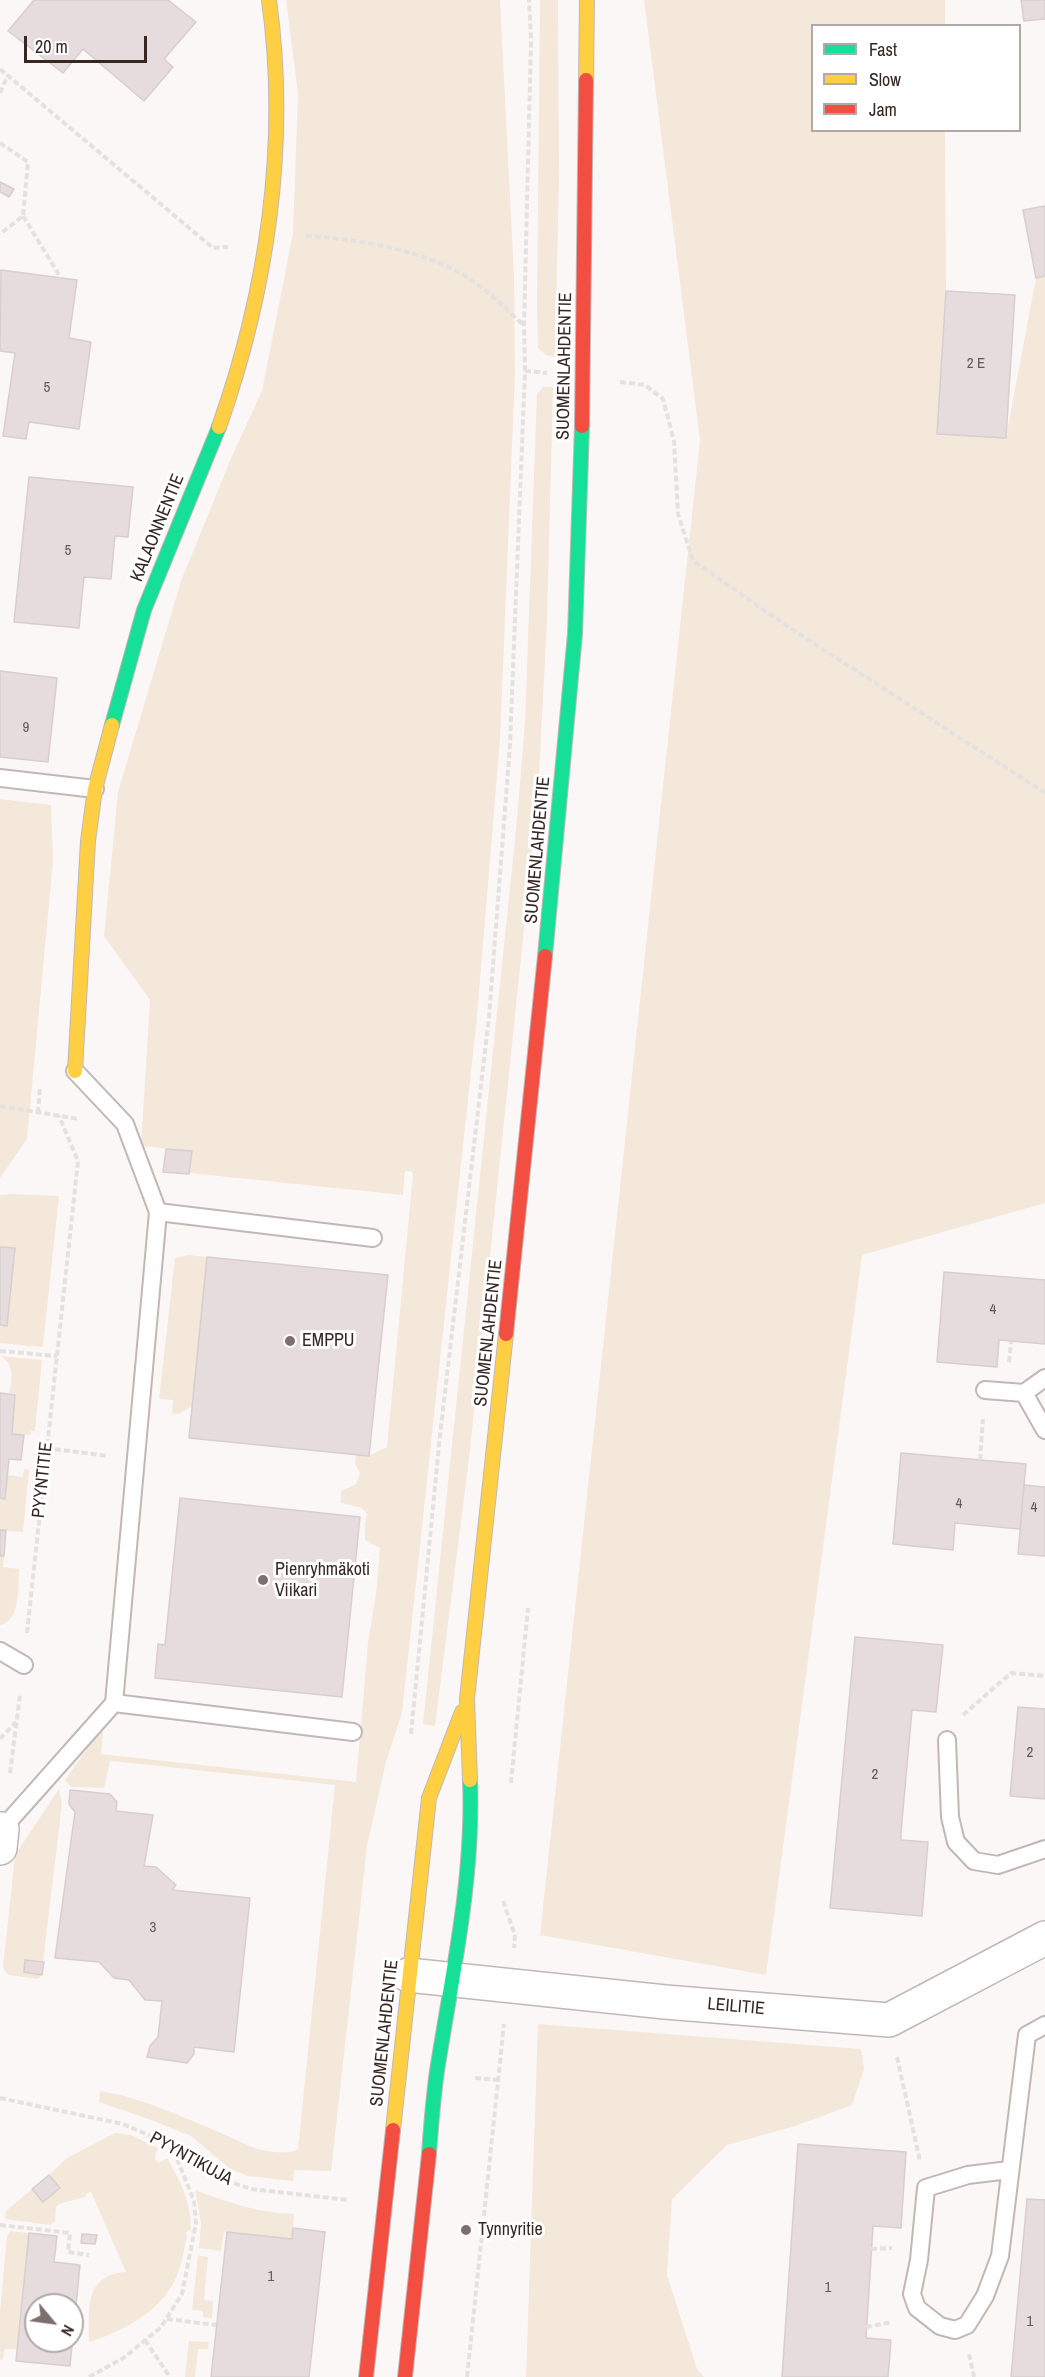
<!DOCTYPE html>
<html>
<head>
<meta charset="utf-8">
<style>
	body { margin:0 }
	#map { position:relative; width:1045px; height:2377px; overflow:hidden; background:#fcf7f7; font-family:"Archivo Narrow",sans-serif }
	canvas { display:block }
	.legend { position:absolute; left:811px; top:24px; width:210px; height:108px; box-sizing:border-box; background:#fff; border:2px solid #afa9a7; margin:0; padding:8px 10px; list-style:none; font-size:18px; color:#362723 }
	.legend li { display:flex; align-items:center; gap:12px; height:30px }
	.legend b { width:30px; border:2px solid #afa9a7 }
	.north { position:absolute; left:24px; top:2293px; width:60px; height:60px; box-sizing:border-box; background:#fff; border:2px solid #afa9a7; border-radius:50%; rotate:119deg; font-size:16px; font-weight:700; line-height:24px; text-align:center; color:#362723 }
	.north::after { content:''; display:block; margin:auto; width:21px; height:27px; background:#7b706d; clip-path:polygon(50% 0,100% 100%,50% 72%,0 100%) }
	.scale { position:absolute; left:24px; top:36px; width:123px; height:27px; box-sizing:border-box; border:3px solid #362723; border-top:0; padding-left:8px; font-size:18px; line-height:21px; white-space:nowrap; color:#362723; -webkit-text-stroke:4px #fff; paint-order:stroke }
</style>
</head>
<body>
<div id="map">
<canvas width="1045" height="2377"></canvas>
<ul class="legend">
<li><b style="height:8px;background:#16e098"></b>Fast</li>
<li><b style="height:8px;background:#ffcf43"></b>Slow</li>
<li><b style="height:8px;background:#f24e42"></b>Jam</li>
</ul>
<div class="north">N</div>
<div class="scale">20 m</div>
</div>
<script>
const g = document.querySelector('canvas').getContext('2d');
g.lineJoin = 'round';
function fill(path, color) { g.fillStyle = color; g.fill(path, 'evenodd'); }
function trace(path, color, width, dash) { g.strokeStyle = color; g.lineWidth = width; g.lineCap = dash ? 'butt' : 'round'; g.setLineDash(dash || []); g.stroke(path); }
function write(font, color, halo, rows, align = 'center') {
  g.font = font + ' "Archivo Narrow",sans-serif'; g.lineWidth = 6; g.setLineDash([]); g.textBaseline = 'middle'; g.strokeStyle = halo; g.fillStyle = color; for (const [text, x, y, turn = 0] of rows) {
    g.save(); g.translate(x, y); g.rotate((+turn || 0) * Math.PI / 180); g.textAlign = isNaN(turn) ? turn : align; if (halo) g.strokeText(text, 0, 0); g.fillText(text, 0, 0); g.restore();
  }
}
const green = new Path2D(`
	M286,0H500L514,276L515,373L500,739L477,1016L402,1713L386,1762L367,1846L331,2171L294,2170L293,2181L248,2176L229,2168L191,2136L154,2121L99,2102L100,2091C138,2096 188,2119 223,2134C236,2139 249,2147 262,2150C272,2152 290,2155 298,2149L335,1785L112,1761L110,1762L104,1788L71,1787L65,1780L99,1732H103L101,1754L356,1782L368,1643L376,1594L380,1548L365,1540V1526L367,1514L362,1508L341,1503V1491L356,1484L360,1473L355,1464L356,1455L369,1456L387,1447L413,1174L411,1171H405L403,1195L189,1173L192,1151L141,1146L150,1000L104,936L118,792L181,581L232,456L262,391L293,233L298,94Z
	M540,0H558L559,178L555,357L546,355L538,348L537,303Z
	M644,0H945V25L812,26V130L945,131L946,291L937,434L1006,437L1036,278L1045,276V1203L862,1255L766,1975L540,1935L700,440Z
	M543,387H553L547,621L538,794L469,1459L435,1726L423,1724L517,820L525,722L537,394Z
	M0,799L51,805L53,862L27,1139L0,1178Z
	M13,1194L59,1196L43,1346L41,1347L0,1343V1325L15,1248L0,1247V1195Z
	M188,1255L207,1257L192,1406L179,1414H172L173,1400L159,1399L175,1258Z
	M0,1356L42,1360L35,1431H31L30,1435L12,1434L15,1395L9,1394C12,1379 16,1365 0,1356Z
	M24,1469L29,1470L23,1532L0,1530V1498H5L7,1475L23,1477Z
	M0,1556H4L3,1567L19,1569C18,1585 21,1621 0,1625Z
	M59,1789L62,1804L43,1962L26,1960L24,1972L42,1975L38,1979L8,1975L3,1968L15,1855Z
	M538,2024L861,2049L864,2069L852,2105L795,2126L727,2145L672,2199L667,2275L697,2369L704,2377H526Z
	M115,2133L131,2135L160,2149L156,2152L155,2159L159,2163L167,2158C181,2182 191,2202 191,2230L186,2232L187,2237C184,2249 182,2262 178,2273C163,2311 126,2330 89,2342C89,2309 84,2275 126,2272L91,2192L87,2193L85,2197L59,2204L56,2207L55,2221L51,2225L5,2219L6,2211L32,2189L43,2202L60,2189L49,2175L67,2158Z
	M195,2190C227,2202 259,2213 294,2214L292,2239L224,2232L221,2251L199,2248L201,2223Z
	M10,2231L29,2233L17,2349H5L3,2360L0,2359V2312L7,2236Z
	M198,2255L208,2257L204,2300L213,2301L212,2318L203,2317V2311L192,2310Z
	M189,2341L209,2342L208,2349H198L195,2377H185Z`);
const building = new Path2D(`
	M34,0H168L196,22L164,59L173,67L144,101L83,49L63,73L8,31Z
	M1021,0H1045V19L1024,21Z
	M0,182L14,189L9,197L0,192Z
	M1045,206V276L1036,278L1023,210Z
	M1,270L77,280L69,338L91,342L79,429L29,422L26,439L3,436L15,353L0,351Z
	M946,291L1015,295L1006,438L937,434Z
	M29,477L133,487L128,537L115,536L111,579L84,577L79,628L14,622Z
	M0,671L57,678L48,762L0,757Z
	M166,1149L192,1151L189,1174L163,1172Z
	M0,1247L15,1248L7,1326L0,1325Z
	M207,1257L388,1275L369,1456L189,1438Z
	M944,1272L1045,1280V1344L999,1340L997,1367L937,1362Z
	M0,1393L15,1395L12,1434L24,1435L21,1460L9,1459L5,1499L0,1498Z
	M901,1453L1026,1464L1020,1529L955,1523L953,1550L893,1544Z
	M1024,1485L1045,1487V1556L1018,1554Z
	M180,1498L360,1517L342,1697L155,1678L158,1644L165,1645Z
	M0,1530H6L4,1556H0Z
	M855,1637L943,1645L936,1712L912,1710L901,1832V1840L928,1842L922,1916L830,1908Z
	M1018,1707L1045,1709V1799L1010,1796Z
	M70,1790L110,1794L117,1802L116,1811L153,1815L144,1866L156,1867L176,1885L172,1890L250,1898L234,2052L194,2047V2054L187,2063L147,2057L150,2046L158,2037L162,2001L145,2000L129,1980L114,1978L99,1962L55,1958L75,1812L69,1804Z
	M25,1960L44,1962L42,1975L24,1972Z
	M798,2144L906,2152L901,2228L873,2226L866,2338L891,2340L888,2377H782Z
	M49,2175L60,2188L43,2202L32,2189Z
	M1027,2199L1045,2200V2377H1011Z
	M293,2228L325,2232L309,2377H211L227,2232L292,2239Z
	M29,2233L57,2236L54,2262L80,2265L70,2366L16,2361ZM36,2305H72V2341H36Z
	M82,2234L97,2235L95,2244L81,2243Z`);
const path = new Path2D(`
	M0,69L213,248L228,247
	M0,93L8,75
	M0,143L28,162L23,216L0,234
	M23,216L61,278
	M306,236C353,238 417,249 458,272C483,286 503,305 523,325
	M525,371L547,373
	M620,382L645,385L663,399L674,441L678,514L693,561L787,626L1045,793
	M0,1106L79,1119
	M38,1113L40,1087
	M0,1351L57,1356
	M1009,1362L1011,1342
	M46,1448L108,1456
	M980,1460L983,1419
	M27,1633L78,1161L59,1116
	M963,1715L1011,1673L1045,1676
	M411,1734L440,1435L489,1017L510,745L525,371L524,326L531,40L529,0
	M0,1739L16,1722
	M10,1773L20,1695
	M511,1783L528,1608
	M503,1901L515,1935L514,1948
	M897,2057L920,2161
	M475,2078L498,2080
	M0,2098L123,2124L172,2145L231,2182L251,2189L348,2200
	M0,2225L70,2233L68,2252L89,2255
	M871,2249L892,2248
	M167,2319L216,2325
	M866,2327L892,2322
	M145,2340L170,2377
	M969,2354L974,2377
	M89,2377L125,2357L161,2327L182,2294L196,2223L194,2201L172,2146
	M467,2377L504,2024`);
const lane = new Path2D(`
	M0,778L95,789
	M75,1071L125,1124L158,1212L114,1703L353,1732
	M158,1212L373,1238
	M1045,1378L1024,1393L1045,1430
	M985,1390L1024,1393
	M0,1651L24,1665
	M947,1740L950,1817L956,1842L974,1861L998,1865L1045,1849
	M2,1829L114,1703
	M1009,2170L968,2175L926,2188L919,2260L912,2294L917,2308L940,2326L955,2330L967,2325L985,2296L1000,2256L1027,2035L1045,2025`);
const street = new Path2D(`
	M0,1848L2,1829
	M408,1975L665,2002L889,2020L1045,1938`);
const fast = new Path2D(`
	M112,725L144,610L219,427
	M545,956L575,634L582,426
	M429,2154C431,2126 433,2099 437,2071C452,1975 474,1878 470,1780`);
const slow = new Path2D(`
	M586,80L587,0
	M219,427C267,291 289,144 269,0
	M75,1071L88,841L95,789L112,725
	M470,1780L467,1699L506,1334
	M393,2130L429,1798L462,1712`);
const jam = new Path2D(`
	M582,426L586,80
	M506,1334L545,956
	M366,2377L393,2130
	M405,2377L429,2154`);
const markers = [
	[290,1341,6,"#7b706d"],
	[263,1580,6,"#7b706d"],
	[466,2230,6,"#7b706d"]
];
const numberNames = [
	["2 E",976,364],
	["5",47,388],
	["5",68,551],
	["9",26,728],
	["4",993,1310],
	["4",959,1504],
	["4",1034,1508],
	["2",1030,1753],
	["2",875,1775],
	["3",153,1928],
	["1",271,2277],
	["1",828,2288],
	["1",1030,2322]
];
const streetNames = [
	["SUOMENLAHDENTIE",565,366,-89],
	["KALAONNENTIE",158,528,-68],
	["SUOMENLAHDENTIE",538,850,-85],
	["SUOMENLAHDENTIE",489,1333,-84],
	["PYYNTITIE",43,1480,-84],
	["LEILITIE",736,2007,5],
	["SUOMENLAHDENTIE",385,2033,-84],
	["PYYNTIKUJA",191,2159,29]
];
const poiNames = [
	["EMPPU",302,1341],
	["Pienryhmäkoti",275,1570],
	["Viikari",275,1591],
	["Tynnyritie",478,2230]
];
fill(green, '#f3e8da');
fill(building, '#e6dcdd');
trace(building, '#d8cece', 1.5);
trace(lane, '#c1b8b6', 20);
trace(street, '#c1b8b6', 36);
trace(fast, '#c1b8b6', 16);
trace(slow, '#c1b8b6', 16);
trace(jam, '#c1b8b6', 16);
trace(path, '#e3e2e1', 4, [6, 3]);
trace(lane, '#fffefe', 16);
trace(street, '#fffefe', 33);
trace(fast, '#16e098', 14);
trace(slow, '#ffcf43', 14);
trace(jam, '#f24e42', 14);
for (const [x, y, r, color] of markers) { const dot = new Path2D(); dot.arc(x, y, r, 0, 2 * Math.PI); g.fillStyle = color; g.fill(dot); trace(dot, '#fff', 2); }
write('15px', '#665856', null, numberNames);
write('18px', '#362723', '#fff', streetNames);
write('18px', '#362723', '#fff', poiNames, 'left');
</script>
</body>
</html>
